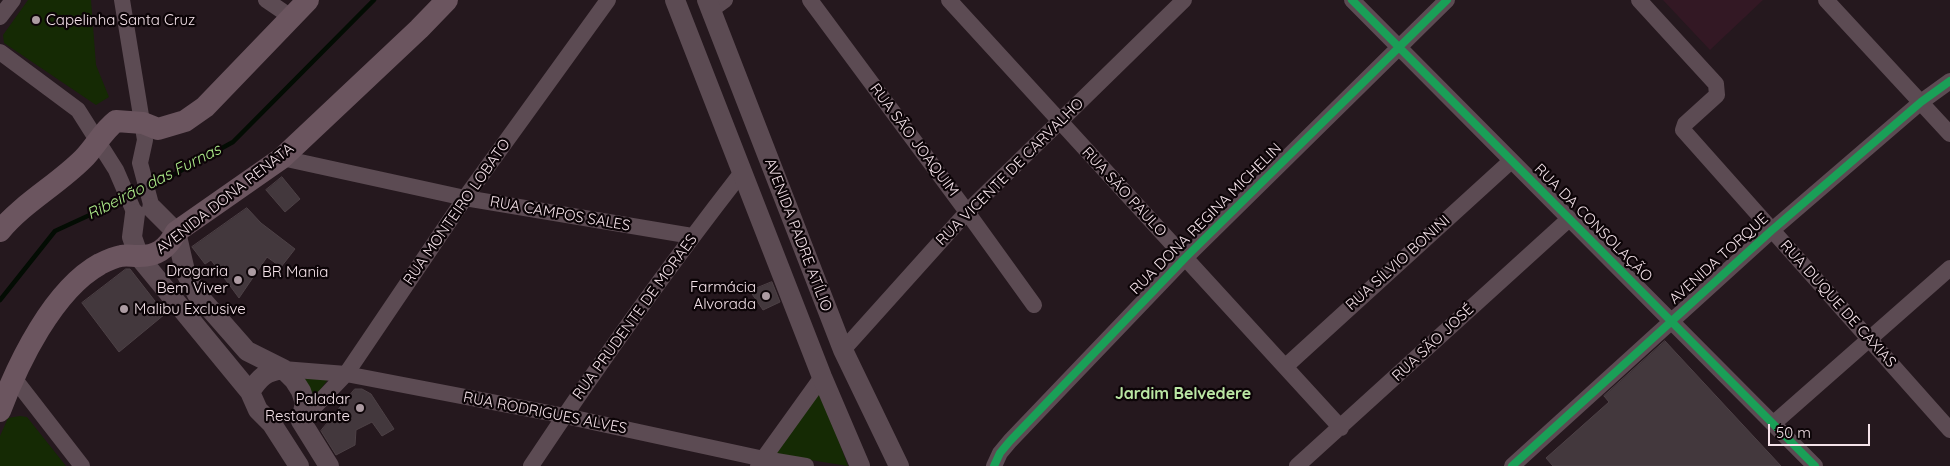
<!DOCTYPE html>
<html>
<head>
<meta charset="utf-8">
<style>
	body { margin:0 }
	#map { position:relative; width:1950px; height:466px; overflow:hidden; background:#25181e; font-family:Quicksand,sans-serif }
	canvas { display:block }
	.scale { position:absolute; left:1768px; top:424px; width:102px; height:22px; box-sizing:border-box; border:2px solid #f4e2e9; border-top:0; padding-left:6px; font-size:15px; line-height:18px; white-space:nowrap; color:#f4e2e9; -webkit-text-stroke:4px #0c0407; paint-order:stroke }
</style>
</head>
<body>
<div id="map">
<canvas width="1950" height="466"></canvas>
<div class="scale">50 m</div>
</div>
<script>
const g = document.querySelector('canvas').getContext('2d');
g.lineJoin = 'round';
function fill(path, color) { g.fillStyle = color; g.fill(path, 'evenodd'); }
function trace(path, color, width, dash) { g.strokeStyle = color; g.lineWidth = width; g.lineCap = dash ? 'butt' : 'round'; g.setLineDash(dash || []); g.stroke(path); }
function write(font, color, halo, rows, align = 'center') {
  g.font = font + ' Quicksand,sans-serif'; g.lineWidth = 4.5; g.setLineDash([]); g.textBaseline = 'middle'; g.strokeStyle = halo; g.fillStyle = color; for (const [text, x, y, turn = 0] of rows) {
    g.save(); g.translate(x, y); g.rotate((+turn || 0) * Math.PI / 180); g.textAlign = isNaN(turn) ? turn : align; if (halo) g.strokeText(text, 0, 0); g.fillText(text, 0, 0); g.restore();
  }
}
const built = new Path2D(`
	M1663,0H1763L1710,50Z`);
const green = new Path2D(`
	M28,0H91L96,65L109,97L96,105L4,43L3,35Z
	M304,375L329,378L311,402Z
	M820,390L848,466L773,454Z
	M20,416L27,417L66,466H0V436L8,418Z`);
const stream = new Path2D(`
	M151,187L233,142L374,0
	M0,300L55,231L144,190`);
const building = new Path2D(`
	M282,177L300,199L285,212L266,190Z
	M247,208L261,223L295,249L281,267L267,257L239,298L211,260L205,264L192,247Z
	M126,269H130L165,314L119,352L82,303Z
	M772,282L780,302L763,310L750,291Z
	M1665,341L1781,466H1553L1546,458L1609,402L1604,396Z
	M355,389H362L371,394L394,429L382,436L372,422L356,430L355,445L336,455L321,431Z`);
const minor = new Path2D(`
	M122,0L145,140L140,163L152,208
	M266,0L291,17
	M810,0L967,212L1034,305
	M949,0L1341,428
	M1352,0L1815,466
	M1639,0L1716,84L1717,95L1685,124L1683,130L1950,430
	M1826,0L1950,134
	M711,10L725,0
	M0,17L13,0
	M0,52L78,110L116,170L135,214
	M282,158L465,198L692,236
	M843,350L967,212L1184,0
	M1286,366L1511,161
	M283,369L346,374L565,416L764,459L806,466
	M13,377L82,466
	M301,421L346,374L465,198L608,0
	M1774,423L1950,268
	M531,466C598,365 669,266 743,171
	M758,466L822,377
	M994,466L1000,453L1010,441L1185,258L1447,0
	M1297,466L1569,219
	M1512,466L1771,231L1921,102L1950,81`);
const tertiary = new Path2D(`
	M675,0L822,377L860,466
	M707,0L843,350L899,466
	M152,208L176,232L185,271L197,294L247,351L283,369L294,380L301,391L305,403L301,421L329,466
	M135,214L132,237L139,257L250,392L258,410L272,424L299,466
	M250,392C260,377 265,372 283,369`);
const secondary = new Path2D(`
	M0,231C23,203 57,185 83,159C95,147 102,132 116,121L143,123L158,129L185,121L205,107L308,0
	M0,411C18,363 53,290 100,264C106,261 115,257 121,256C126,255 132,256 137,256C156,257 167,249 176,232L282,158L419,29L447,0`);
const cycleway = new Path2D(`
	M1352,0L1815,466
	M994,466L1000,453L1010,441L1185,258L1447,0
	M1512,466L1771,231L1921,102L1950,81`);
const markers = [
	[36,20,5,"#ac9ba2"],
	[252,272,5,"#ac9ba2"],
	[238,280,5,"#ac9ba2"],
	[766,296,5,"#ac9ba2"],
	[124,309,5,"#ac9ba2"],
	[360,408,5,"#ac9ba2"]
];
const poiNames = [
	["Capelinha Santa Cruz",46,20],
	["Drogaria",228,271,"right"],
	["Bem Viver",228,288,"right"],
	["BR Mania",262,272],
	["Farmácia",756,287,"right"],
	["Alvorada",756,304,"right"],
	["Malibu Exclusive",134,309],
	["Paladar",350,399,"right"],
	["Restaurante",350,416,"right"]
];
const streetNames = [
	["RUA SÃO JOAQUIM",914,140,53],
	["RUA VICENTE DE CARVALHO",1010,172,-45],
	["RUA SÃO PAULO",1124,192,47],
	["AVENIDA DONA RENATA",225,199,-38],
	["RUA MONTEIRO LOBATO",457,212,-55],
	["RUA CAMPOS SALES",560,214,10],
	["RUA DONA REGINA MICHELIN",1206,219,-45],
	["RUA DA CONSOLAÇÃO",1593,223,45],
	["AVENIDA PADRE ATÍLIO",798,235,69],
	["AVENIDA TORQUE",1719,259,-42],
	["RUA SÍLVIO BONINI",1398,263,-42],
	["RUA DUQUE DE CAXIAS",1838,304,48],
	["RUA PRUDENTE DE MORAES",635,317,-54],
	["RUA SÃO JOSÉ",1433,343,-43],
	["RUA RODRIGUES ALVES",545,413,11]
];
const waterNames = [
	["Ribeirão das Furnas",154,182,-27]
];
const neighbourhoodNames = [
	["Jardim Belvedere",1183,394]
];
fill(built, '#331824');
fill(green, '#152a04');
trace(stream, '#030c03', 4.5);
fill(building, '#43383d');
trace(building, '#4d4146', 1);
trace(minor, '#5c4b53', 16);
trace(tertiary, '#5c4b53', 20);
trace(secondary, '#6b555f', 22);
trace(cycleway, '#1a9f57', 8);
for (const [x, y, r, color] of markers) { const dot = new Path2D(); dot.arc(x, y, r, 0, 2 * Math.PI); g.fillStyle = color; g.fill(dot); trace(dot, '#0c0407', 2); }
write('15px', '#f4e2e9', '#0c0407', poiNames, 'left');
write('15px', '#f4e2e9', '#0c0407', streetNames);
write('italic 16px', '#adec8a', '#0c0407', waterNames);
write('bold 16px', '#bbe7a4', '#0c0407', neighbourhoodNames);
</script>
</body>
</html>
